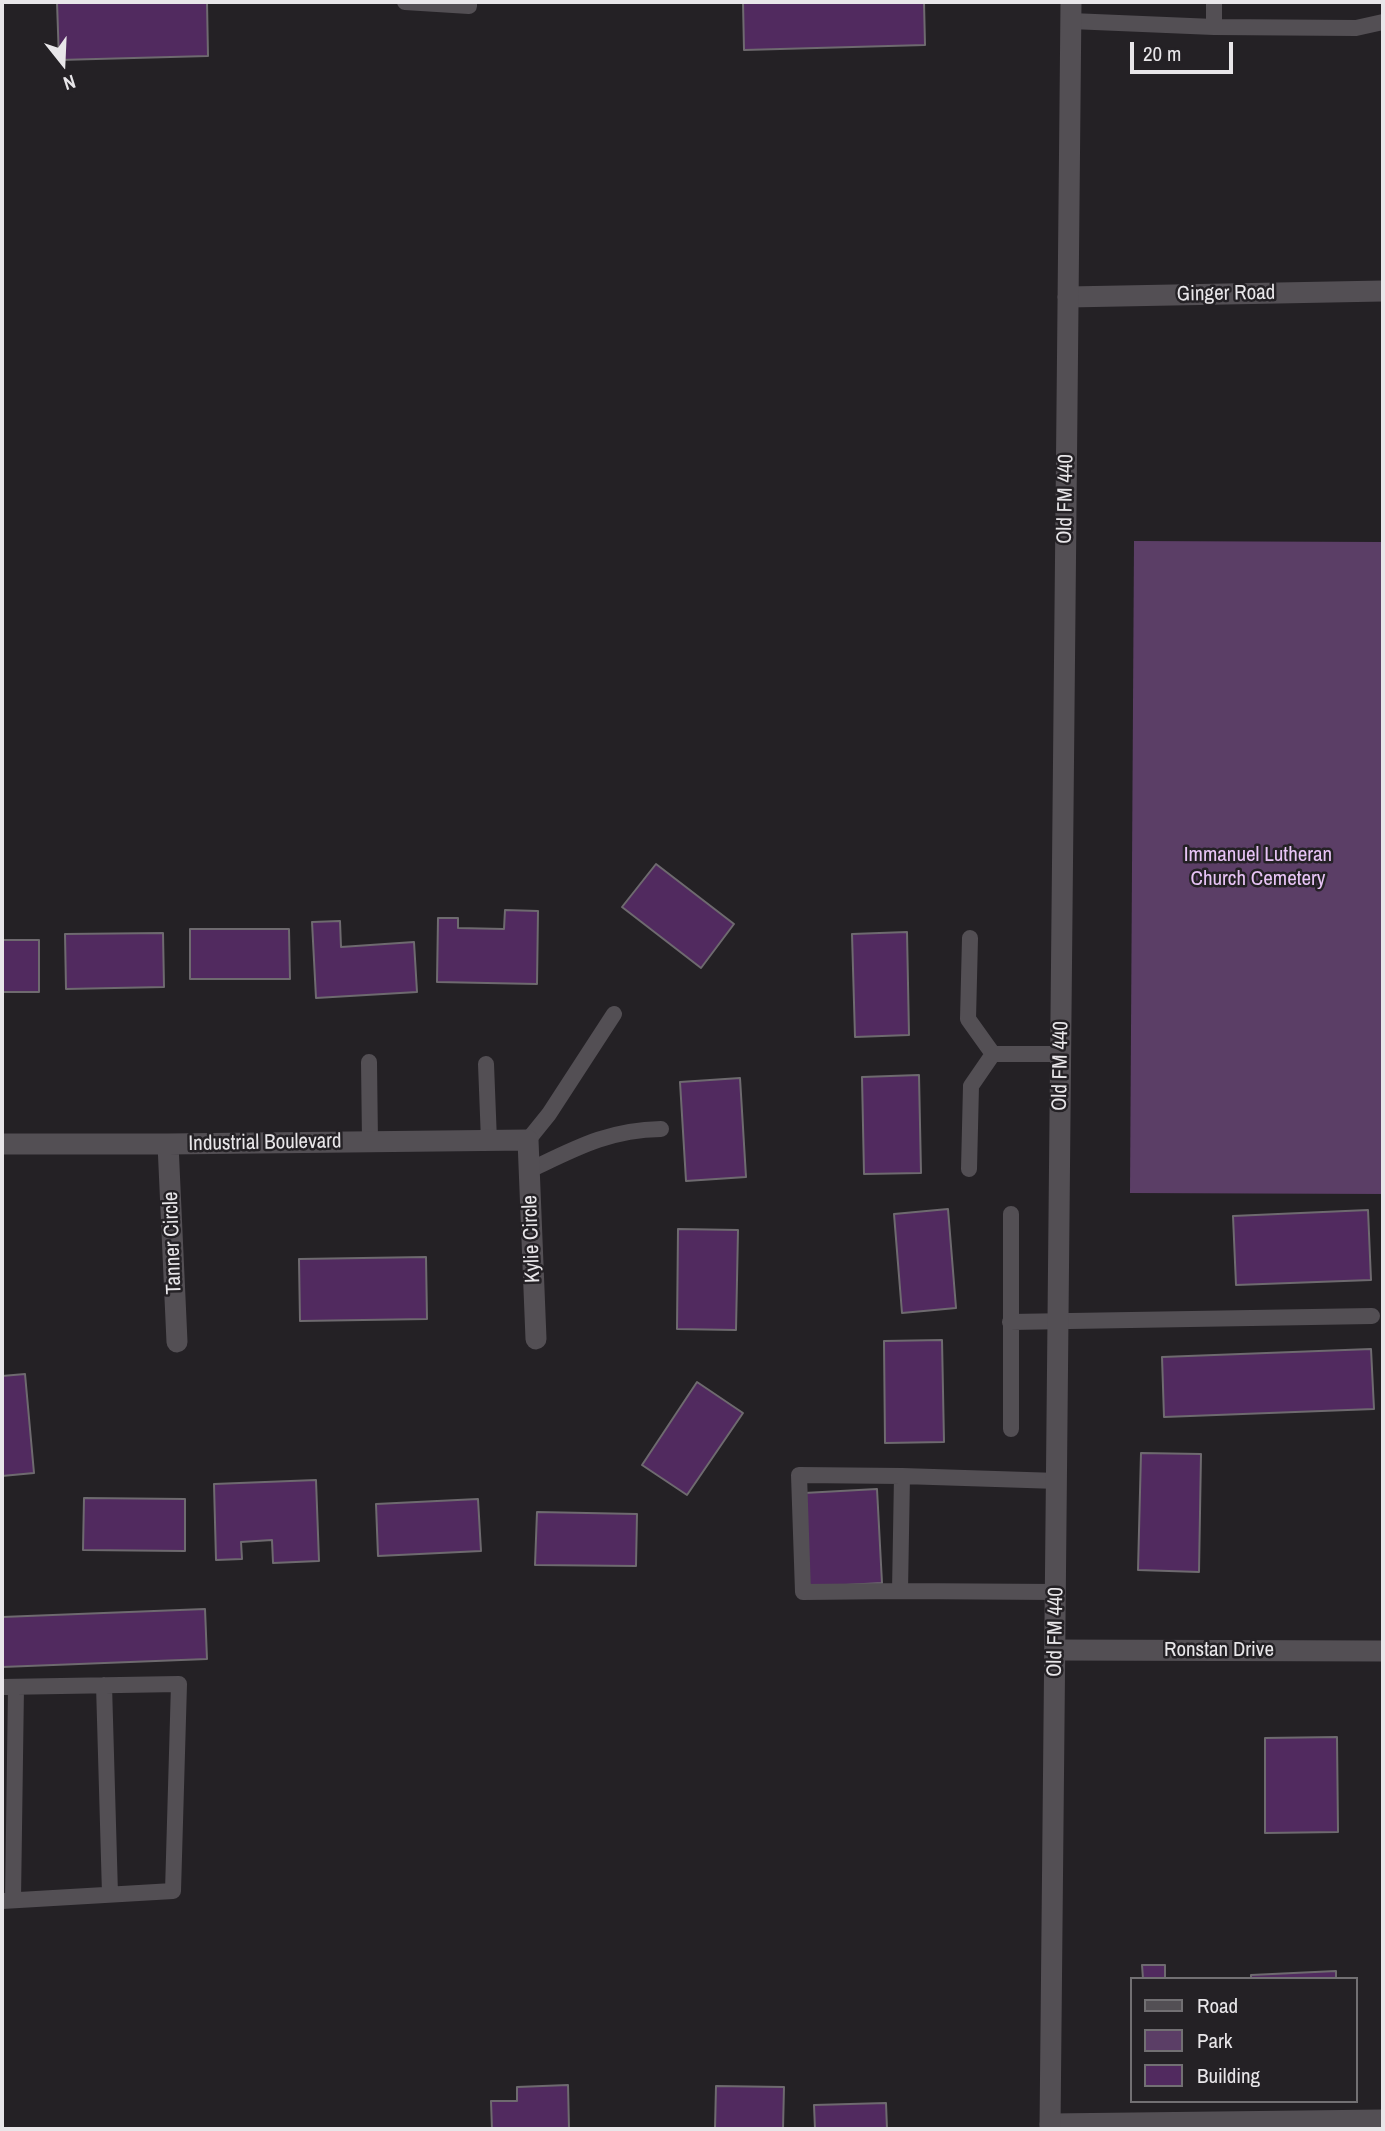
<!DOCTYPE html>
<html>
<head>
<meta charset="utf-8">
<style>
	body { margin:0 }
	#map { position:relative; width:1385px; height:2131px; overflow:hidden; background:#242125; font-family:"Archivo Narrow",sans-serif }
	canvas { display:block }
	.frame { position:absolute; inset:0; border:4px solid #e8e6e9; pointer-events:none }
	.legend { position:absolute; left:1130px; top:1977px; width:228px; height:126px; box-sizing:border-box; background:#242125; border:2px solid #727073; margin:0; padding:9px 12px; list-style:none; font-size:21px; color:#e8e6e9 }
	.legend li { display:flex; align-items:center; gap:14px; height:35px }
	.legend b { width:35px; border:2px solid #727073 }
	.north { position:absolute; left:28px; top:28px; width:70px; height:70px; -webkit-text-stroke:5px #242125; paint-order:stroke; rotate:162deg; font-size:19px; font-weight:700; line-height:28px; text-align:center; color:#e8e6e9 }
	.north::after { content:''; display:block; margin:auto; width:24px; height:32px; background:#e8e6e9; clip-path:polygon(50% 0,100% 100%,50% 72%,0 100%) }
	.scale { position:absolute; left:1130px; top:42px; width:103px; height:32px; box-sizing:border-box; border:4px solid #e8e6e9; border-top:0; padding-left:9px; font-size:21px; line-height:24px; white-space:nowrap; color:#e8e6e9; -webkit-text-stroke:5px #242125; paint-order:stroke }
</style>
</head>
<body>
<div id="map">
<canvas width="1385" height="2131"></canvas>
<div class="frame"></div>
<ul class="legend">
<li><b style="height:9px;background:#534f54"></b>Road</li>
<li><b style="height:19px;background:#5b3e66"></b>Park</li>
<li><b style="height:19px;background:#512a5f"></b>Building</li>
</ul>
<div class="north">N</div>
<div class="scale">20 m</div>
</div>
<script>
const g = document.querySelector('canvas').getContext('2d');
g.lineJoin = 'round';
function fill(path, color) { g.fillStyle = color; g.fill(path, 'evenodd'); }
function trace(path, color, width, dash) { g.strokeStyle = color; g.lineWidth = width; g.lineCap = dash ? 'butt' : 'round'; g.setLineDash(dash || []); g.stroke(path); }
function write(font, color, halo, rows, align = 'center') {
  g.font = font + ' "Archivo Narrow",sans-serif'; g.lineWidth = 5; g.setLineDash([]); g.textBaseline = 'middle'; g.strokeStyle = halo; g.fillStyle = color; for (const [text, x, y, turn = 0] of rows) {
    g.save(); g.translate(x, y); g.rotate((+turn || 0) * Math.PI / 180); g.textAlign = isNaN(turn) ? turn : align; if (halo) g.strokeText(text, 0, 0); g.fillText(text, 0, 0); g.restore();
  }
}
const green = new Path2D(`
	M1134,541L1383,542V1194L1130,1193Z`);
const building = new Path2D(`
	M57,2H207L208,56L59,60Z
	M743,2H924L925,45L744,50Z
	M656,864L734,924L701,968L622,907Z
	M505,910L538,911L537,984L437,982L438,918H458V928L504,929Z
	M340,921L341,947L414,942L417,992L316,998L312,922Z
	M190,929H289L290,979H190Z
	M907,932L909,1035L855,1037L852,934Z
	M163,933L164,987L66,989L65,934Z
	M2,940H39V992H2Z
	M919,1075L921,1173L864,1174L862,1077Z
	M740,1078L746,1177L686,1181L680,1082Z
	M948,1209L956,1308L902,1313L894,1214Z
	M1368,1210L1371,1280L1236,1285L1233,1216Z
	M678,1229L738,1230L736,1330L677,1329Z
	M426,1257L427,1319L300,1321L299,1259Z
	M942,1340L944,1442L885,1443L884,1341Z
	M1371,1349L1374,1409L1164,1417L1162,1357Z
	M25,1374L34,1473L2,1476V1376Z
	M697,1382L743,1413L687,1495L642,1465Z
	M1141,1453L1201,1454L1199,1572L1138,1570Z
	M316,1480L319,1561L273,1563L272,1540L241,1542L242,1559L216,1560L214,1484Z
	M877,1489L882,1583L809,1587L804,1493Z
	M84,1498L185,1499V1551L83,1550Z
	M478,1499L481,1551L378,1556L376,1504Z
	M537,1512L637,1514L636,1566L535,1565Z
	M205,1609L207,1659L2,1667V1617Z
	M1337,1737L1338,1832L1265,1833V1738Z
	M1142,1965H1165V1979H1143Z
	M1336,1971V1979H1251V1975Z
	M568,2085L569,2129H492L491,2101H517V2087Z
	M716,2086L784,2087L783,2129H715Z
	M886,2103L887,2129H815L814,2105Z`);
const lane = new Path2D(`
	M405,2L469,6V2
	M1071,21L1214,27L1356,28L1383,22
	M1214,27V2
	M970,938L968,1019L993,1054
	M369,1062L370,1142
	M486,1064L489,1141
	M528,1140L549,1114L614,1014
	M969,1169L971,1086L993,1054H1061
	M530,1170C576,1148 608,1130 661,1129
	M1011,1214V1429
	M1010,1322L1372,1316
	M900,1591L803,1592L799,1475L902,1476
	M1056,1592L900,1591L902,1476L1058,1481
	M104,1685L110,1894
	M2,1687L179,1684L173,1891L2,1901
	M13,1900L16,1687`);
const street = new Path2D(`
	M1068,297L1383,291
	M2,1144H168L528,1140L536,1339
	M168,1144L177,1342
	M1055,1650L1383,1651
	M1050,2124L1383,2120`);
const secondary = new Path2D(`
	M1050,2129L1071,2`);
const streetNames = [
	["Ginger Road",1226,294,-1],
	["Old FM 440",1066,499,-89],
	["Old FM 440",1061,1066,-89],
	["Industrial Boulevard",265,1143,-1],
	["Kylie Circle",532,1239,-92],
	["Tanner Circle",173,1243,-92],
	["Old FM 440",1056,1632,-89],
	["Ronstan Drive",1219,1650]
];
const parkNames = [
	["Immanuel Lutheran",1258,855],
	["Church Cemetery",1258,879]
];
fill(green, '#5b3e66');
fill(building, '#512a5f');
trace(building, '#6e6a6f', 2);
trace(lane, '#534f54', 16);
trace(street, '#534f54', 21);
trace(secondary, '#534f54', 21);
write('21px', '#e8e6e9', '#242125', streetNames);
write('21px', '#e8c4f6', '#242125', parkNames);
</script>
</body>
</html>
